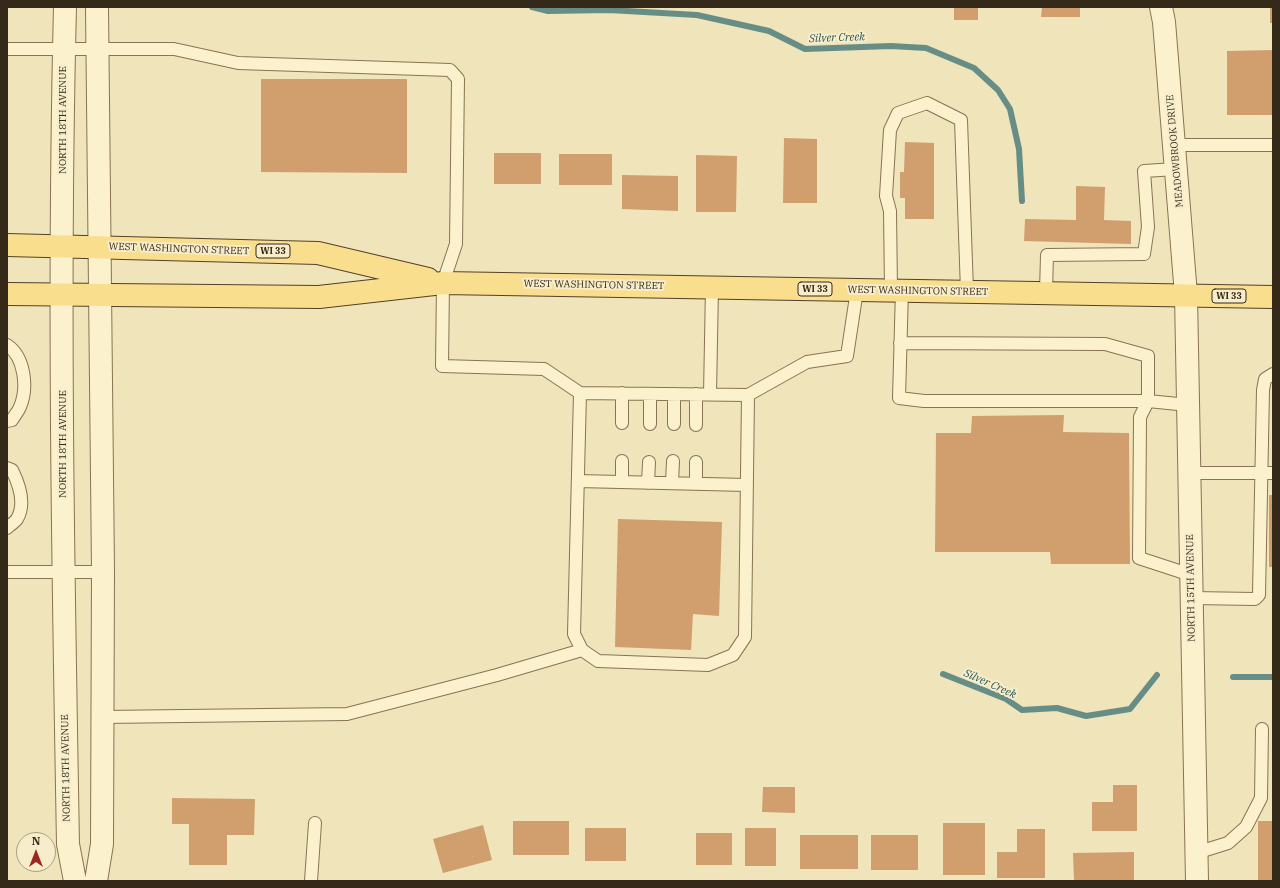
<!DOCTYPE html>
<html>
<head>
<meta charset="utf-8">
<style>
	body { margin:0 }
	#map { position:relative; width:1280px; height:888px; overflow:hidden; background:#f0e4ba; font-family:"IBM Plex Serif",serif }
	canvas { display:block }
	.frame { position:absolute; inset:0; border:8px solid #35291a; pointer-events:none }
	.north { position:absolute; left:16px; top:832px; width:40px; height:40px; box-sizing:border-box; background:#f7edca; border:1px solid #a99f84; border-radius:50%; rotate:0deg; font-size:11px; font-weight:700; line-height:16px; text-align:center; color:#35291a }
	.north::after { content:''; display:block; margin:auto; width:14px; height:18px; background:#9a2820; clip-path:polygon(50% 0,100% 100%,50% 72%,0 100%) }
</style>
</head>
<body>
<div id="map">
<canvas width="1280" height="888"></canvas>
<div class="frame"></div>
<div class="north">N</div>
</div>
<script>
const g = document.querySelector('canvas').getContext('2d');
g.lineJoin = 'round';
function trace(path, color, width, dash) { g.strokeStyle = color; g.lineWidth = width; g.lineCap = dash ? 'butt' : 'round'; g.setLineDash(dash || []); g.stroke(path); }
function fill(path, color) { g.fillStyle = color; g.fill(path, 'evenodd'); }
function write(font, color, halo, rows, align = 'center') {
  g.font = font + ' "IBM Plex Serif",serif'; g.lineWidth = 4; g.setLineDash([]); g.textBaseline = 'middle'; g.strokeStyle = halo; g.fillStyle = color; for (const [text, x, y, turn = 0] of rows) {
    g.save(); g.translate(x, y); g.rotate((+turn || 0) * Math.PI / 180); g.textAlign = isNaN(turn) ? turn : align; if (halo) g.strokeText(text, 0, 0); g.fillText(text, 0, 0); g.restore();
  }
}
const stream = new Path2D(`
	M532,7L548,11L609,10L697,15L769,31L805,49L891,46L926,48L974,68L998,90L1010,109L1019,149L1022,201
	M943,674L1006,699L1022,710L1057,708L1086,716L1130,709L1157,675
	M1233,677H1273`);
const building = new Path2D(`
	M954,7H978V20H954Z
	M1042,7H1080V17H1041Z
	M1270,7H1273V23H1270Z
	M1273,50V115H1227V51Z
	M261,79H407V173L261,172Z
	M784,138L817,139V203H783Z
	M905,142L934,143V219H905V198H900V172H904Z
	M494,153H541V184H494Z
	M559,154H612V185H559Z
	M696,155L737,156L736,212H696Z
	M622,175L678,176V211L622,209Z
	M1076,186L1105,187L1104,220L1131,221V244L1024,241L1025,219L1076,220Z
	M1064,415L1063,432L1129,433L1130,564H1051L1050,552H935L936,433H971L972,416Z
	M1269,495H1273V567H1269Z
	M618,519L722,522L719,616L693,614L691,650L615,647Z
	M1113,785H1137V831H1092V802H1113Z
	M763,787H795V813L762,812Z
	M172,798L255,799L254,835H227V865H189V824H172Z
	M513,821H569V855H513Z
	M1258,821H1273V881H1258Z
	M943,823H985V875H943Z
	M483,825L492,860L443,873L433,839Z
	M585,828H626V861H585Z
	M745,828H776V866H745Z
	M1017,829H1045V878H997V852H1017Z
	M696,833H732V865H696Z
	M800,835H858V869H800Z
	M871,835H918V870H871Z
	M1134,852V880H1074L1073,853Z`);
const service = new Path2D(`
	M7,49H174L238,63L450,70L458,79L456,244L443,283L442,366L544,369L580,393L748,395L807,362L847,356L857,290
	M1174,145H1273
	M891,290L890,211L886,196L890,130L898,113L927,103L961,120L967,291
	M902,290L899,398L924,401H1148L1188,405
	M1046,292L1047,255L1144,254L1148,227L1144,171L1176,169
	M900,343L1105,344L1148,356V401L1140,417L1139,558L1191,575
	M7,345C25,357 28,388 20,407C18,412 14,416 12,420L7,421
	M580,393L574,634L582,650L598,661L708,665L733,655L745,637L748,395
	M622,393V423
	M696,394V425
	M710,394L712,287
	M650,424V394
	M674,424V394
	M622,461V482
	M696,462V484
	M7,468L12,470C19,484 26,504 17,519C15,522 10,525 7,528
	M1189,473H1273
	M578,481L747,485
	M648,483L649,462
	M672,483L673,461
	M7,572H103
	M1192,598L1255,599L1259,595L1263,390L1265,379L1273,374
	M103,717L347,714L497,675L582,650
	M1196,853L1228,843L1246,827L1261,798L1262,729
	M311,881L315,823`);
const minor = new Path2D(`
	M1161,7L1164,22L1186,295L1197,881`);
const tertiary = new Path2D(`
	M65,7C58,286 63,565 68,844L75,881
	M96,881L102,844L103,570L97,7`);
const primary = new Path2D(`
	M7,245L318,253L428,279
	M7,294L319,297L443,283L1273,297`);
const shields = [
	[273,251,34],
	[815,289,34],
	[1229,296,34]
];
const shieldNames = [
	["WI 33",273,251],
	["WI 33",815,289],
	["WI 33",1229,296]
];
const streetNames = [
	["NORTH 18TH AVENUE",63,120,-90],
	["MEADOWBROOK DRIVE",1175,151,-95],
	["WEST WASHINGTON STREET",179,249,2],
	["WEST WASHINGTON STREET",594,285,1],
	["WEST WASHINGTON STREET",918,291,1],
	["NORTH 18TH AVENUE",63,444,-90],
	["NORTH 15TH AVENUE",1191,588,-91],
	["NORTH 18TH AVENUE",66,768,-91]
];
const waterNames = [
	["Silver Creek",837,38,-2],
	["Silver Creek",990,684,24]
];
trace(stream, '#668e87', 6);
fill(building, '#d19e6d');
trace(service, '#887353', 14);
trace(minor, '#887353', 24);
trace(tertiary, '#887353', 24);
trace(primary, '#544029', 24);
trace(service, '#fbf1cd', 12);
trace(minor, '#fbf1cd', 22);
trace(tertiary, '#fbf1cd', 22);
trace(primary, '#f8de8d', 22);
for (const [x, y, w] of shields) { const box = new Path2D(); box.roundRect(x - w / 2, y - 7, w, 14, 3); g.fillStyle = '#f7edca'; g.fill(box); trace(box, '#35291a', 1); }
write('bold 9px', '#35291a', null, shieldNames);
write('10px', '#35291a', '#f7edca', streetNames);
write('italic 11px', '#285656', '#f7edca', waterNames);
</script>
</body>
</html>
